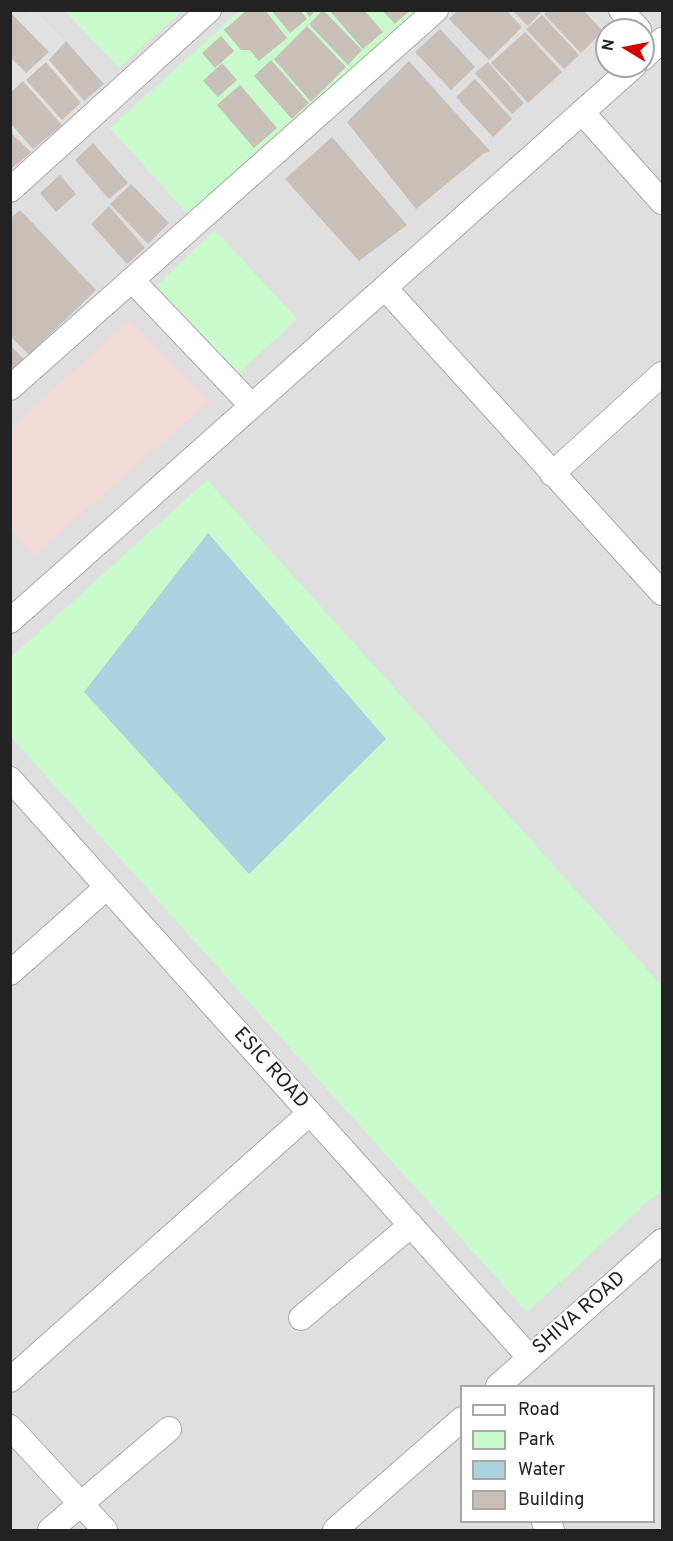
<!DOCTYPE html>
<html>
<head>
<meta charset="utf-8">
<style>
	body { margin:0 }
	#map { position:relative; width:673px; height:1541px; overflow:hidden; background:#f2efe9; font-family:Overpass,sans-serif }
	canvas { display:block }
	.frame { position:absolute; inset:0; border:12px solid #222; pointer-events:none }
	.legend { position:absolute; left:460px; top:1385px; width:195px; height:138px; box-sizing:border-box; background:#fff; border:2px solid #a7a7a7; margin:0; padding:8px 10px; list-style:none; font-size:18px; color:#222 }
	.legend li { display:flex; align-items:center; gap:12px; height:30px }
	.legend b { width:30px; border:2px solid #a7a7a7 }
	.north { position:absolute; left:595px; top:18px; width:60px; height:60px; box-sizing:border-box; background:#fff; border:2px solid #a7a7a7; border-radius:50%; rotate:280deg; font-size:16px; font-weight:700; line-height:24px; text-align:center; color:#222 }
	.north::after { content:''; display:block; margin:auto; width:21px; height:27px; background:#d40000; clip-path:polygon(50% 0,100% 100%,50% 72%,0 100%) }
</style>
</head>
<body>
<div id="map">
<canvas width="673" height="1541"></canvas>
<div class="frame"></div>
<ul class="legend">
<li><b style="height:8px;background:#fff"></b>Road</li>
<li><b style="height:16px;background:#c8facc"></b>Park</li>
<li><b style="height:16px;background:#aad3df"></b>Water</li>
<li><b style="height:16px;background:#c7bfb8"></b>Building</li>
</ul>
<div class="north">N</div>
</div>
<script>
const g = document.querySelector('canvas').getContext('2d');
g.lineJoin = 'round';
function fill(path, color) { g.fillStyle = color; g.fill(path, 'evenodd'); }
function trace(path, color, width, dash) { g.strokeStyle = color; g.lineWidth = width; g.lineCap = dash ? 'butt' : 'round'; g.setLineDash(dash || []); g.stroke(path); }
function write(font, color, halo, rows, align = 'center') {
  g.font = font + ' Overpass,sans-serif'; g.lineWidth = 5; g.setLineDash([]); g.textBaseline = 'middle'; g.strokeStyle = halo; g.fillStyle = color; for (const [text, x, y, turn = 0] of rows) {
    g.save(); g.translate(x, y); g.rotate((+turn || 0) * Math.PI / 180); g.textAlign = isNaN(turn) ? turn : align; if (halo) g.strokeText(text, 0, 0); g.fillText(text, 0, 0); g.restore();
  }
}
const residential = new Path2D(`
	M11,11H662V1530H11ZM607,30H643V66H607ZM462,1386H654V1522H462Z`);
const commercial = new Path2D(`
	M130,320L210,401L33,556L11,530V427Z`);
const park = new Path2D(`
	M65,11H182L119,68Z
	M239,11H433L191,218L110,128Z
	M215,230L297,319L225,386L143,298Z
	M207,480L662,986V1189L527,1312L11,737L10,658Z`);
const parking = new Path2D(`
	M29,11H36L105,82L11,170V28Z`);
const water = new Path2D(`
	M208,533L386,739L249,874L84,692Z`);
const building = new Path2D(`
	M247,10H265L287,38L259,61L250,50H241L224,30Z
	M271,10H300L307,19L290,33Z
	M304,10H316L310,17Z
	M323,10L362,50L348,65L309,24Z
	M329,10H364L383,32L363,49Z
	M382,10H410L395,24Z
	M458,10H506L522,27L489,60L449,19Z
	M512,10H543L528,26Z
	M547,10H583L603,31L581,53L544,14Z
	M12,14L49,52L26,73L10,57Z
	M542,15L579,55L564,69L526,29Z
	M307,26L346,67L311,102L274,59Z
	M440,29L475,67L451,90L415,52Z
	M525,32L562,72L528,103L491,63Z
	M221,36L234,51L215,68L202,53Z
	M66,41L104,84L84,101L49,60Z
	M271,60L309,103L292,119L254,76Z
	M409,61L490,151L483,154L416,209L347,122Z
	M46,62L81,103L62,120L26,80Z
	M488,62L524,103L512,114L475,73Z
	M222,63L237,80L218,97L203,81Z
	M475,79L512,119L493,137L456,97Z
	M23,81L62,125L33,149L10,123V93Z
	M240,85L277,128L254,148L217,105Z
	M10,132L31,152L10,170Z
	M332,137L407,225L359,261L285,179Z
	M93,143L128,183L109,199L75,160Z
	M60,175L76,194L56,212L40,193Z
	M131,184L169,223L148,244L110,204Z
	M109,206L145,248L127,264L91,224Z
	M20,210L96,290L29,355L10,336V219Z
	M10,345L25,360L10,374Z`);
const street = new Path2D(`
	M621,10L639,30
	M643,58L662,40
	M582,112L662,202
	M10,190L209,10
	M132,280L252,406
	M385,288L662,593
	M10,388L436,10
	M552,474L662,374
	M10,621L634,66
	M10,779L530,1358
	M10,973L107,887
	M301,1318L411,1225
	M10,1380L310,1113
	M498,1386L662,1241
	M10,1427L105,1530
	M544,1522L552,1530
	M50,1530L169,1429
	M335,1530L462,1419`);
const streetNames = [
	["ESIC ROAD",270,1069,48],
	["SHIVA ROAD",580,1314,-41]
];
fill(residential, '#e0dfdf');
fill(commercial, '#f2dad9');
fill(park, '#c8facc');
fill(parking, '#e2e2e2');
fill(water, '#aad3df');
fill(building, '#c7bfb8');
trace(street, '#a9a9a9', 26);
trace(street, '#fff', 24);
write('20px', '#222', '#fff', streetNames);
</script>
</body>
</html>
